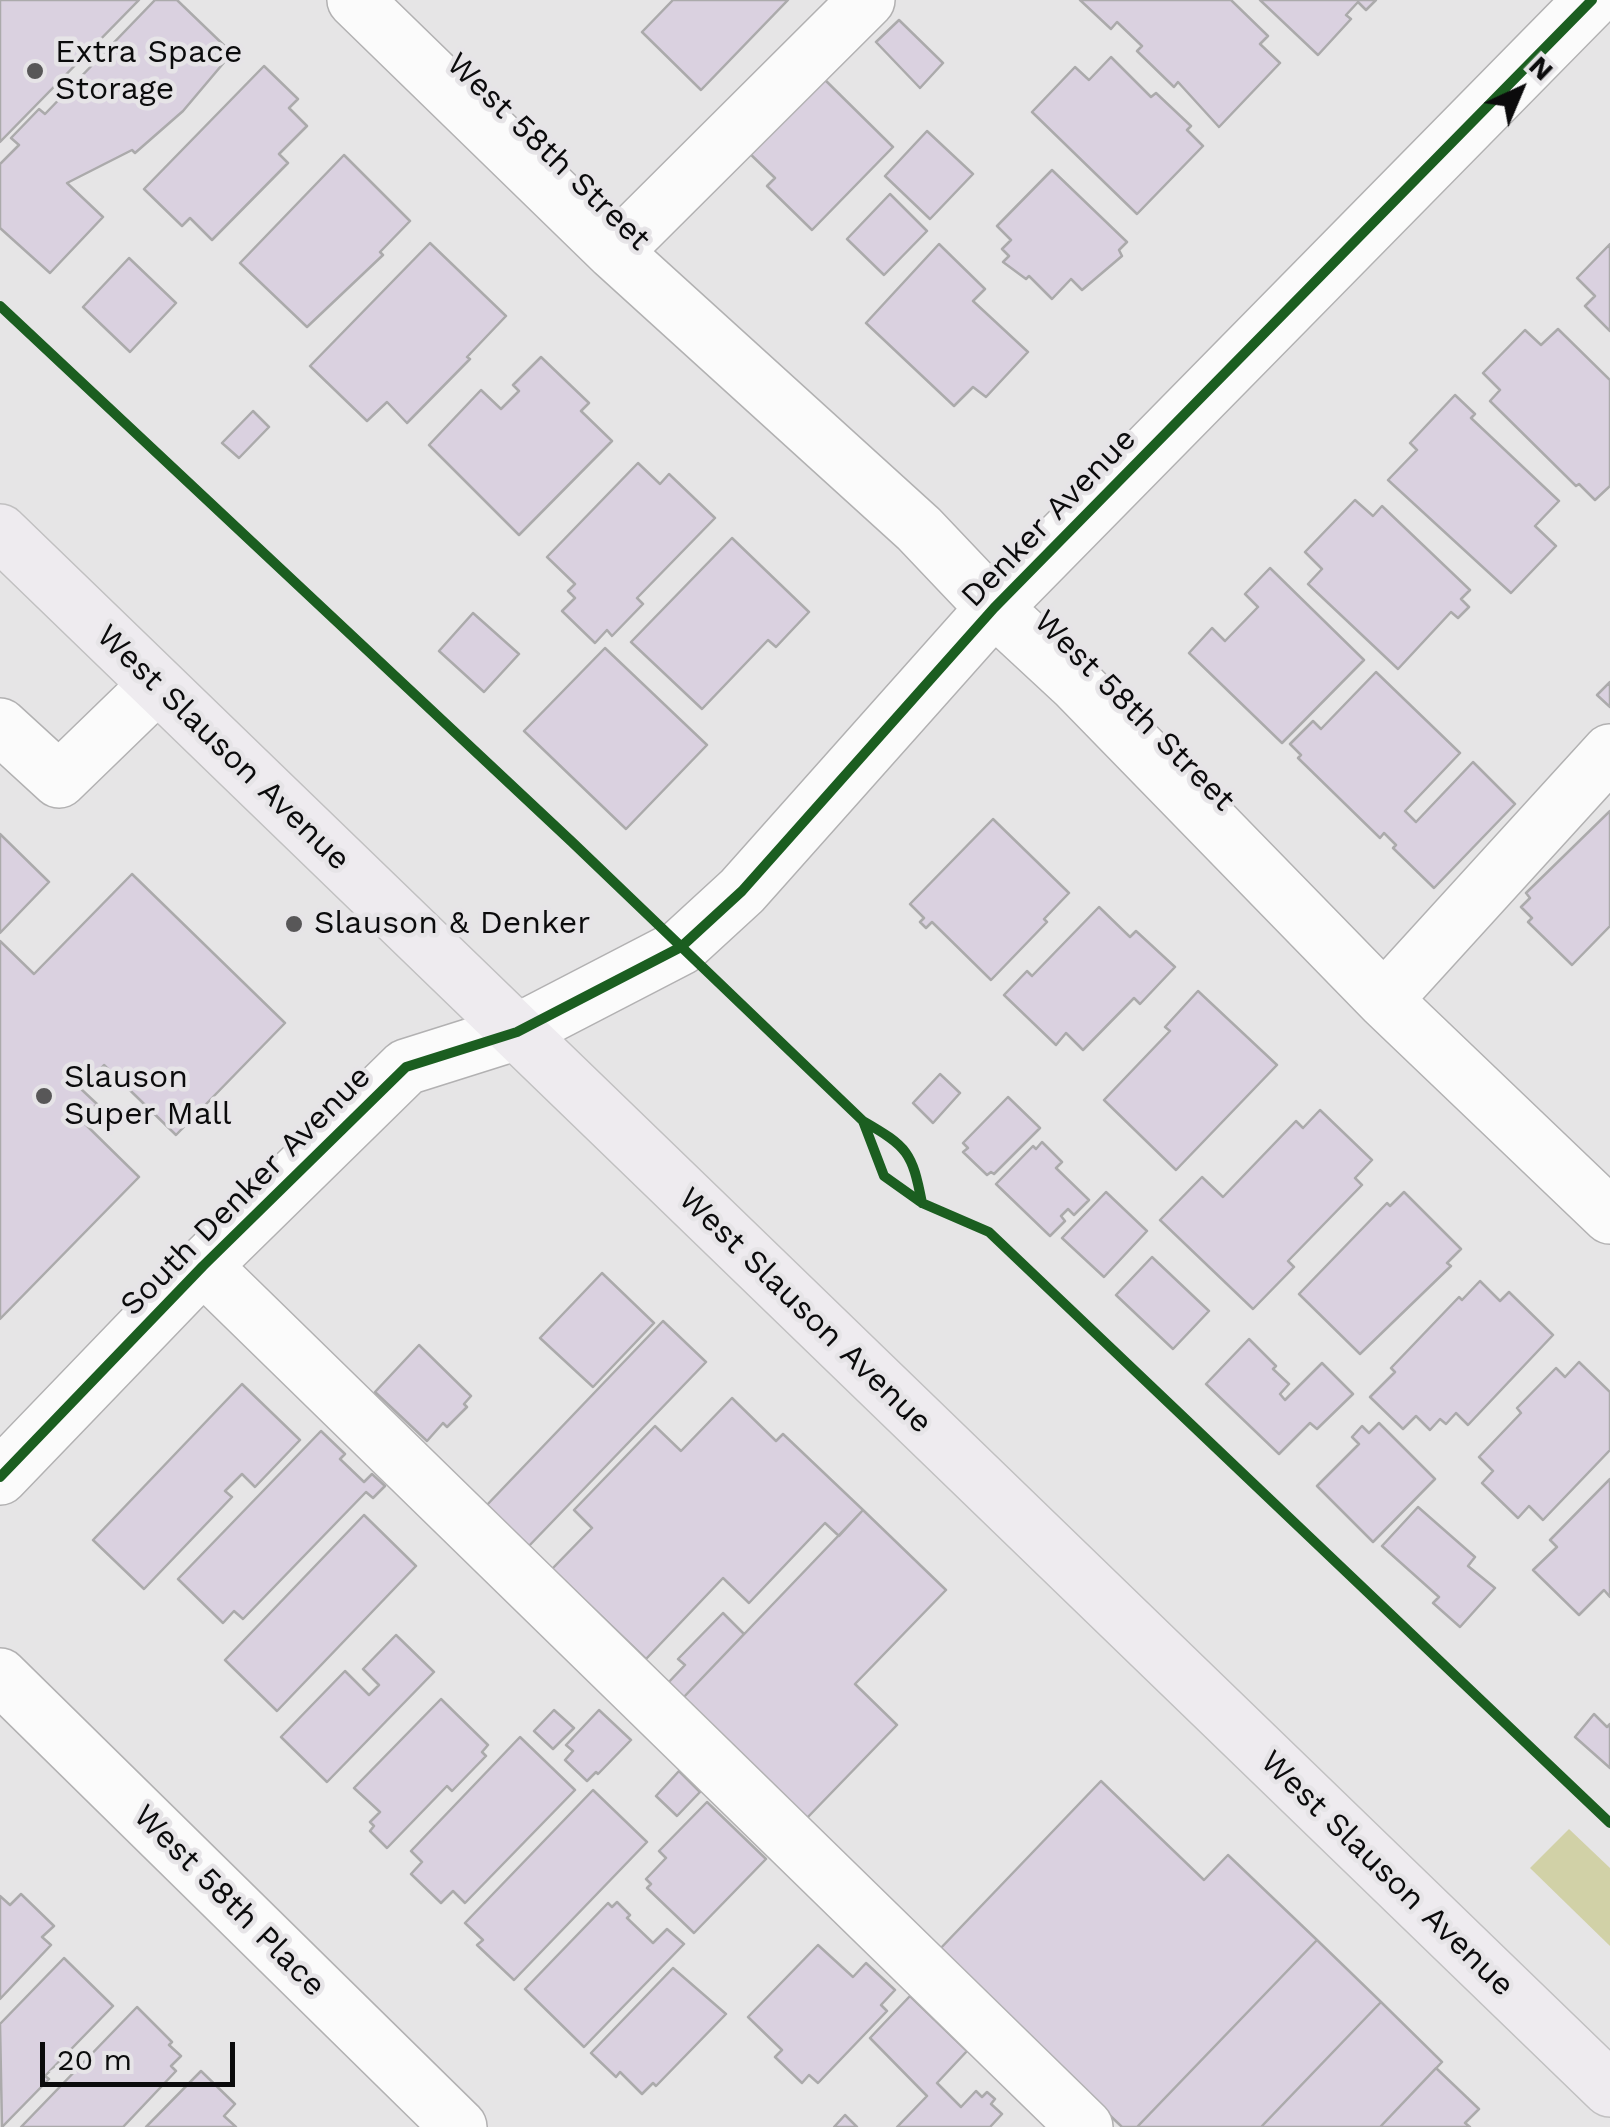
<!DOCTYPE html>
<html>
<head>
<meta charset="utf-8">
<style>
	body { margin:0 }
	#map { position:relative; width:1610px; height:2127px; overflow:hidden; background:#e6e5e6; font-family:"Work Sans",sans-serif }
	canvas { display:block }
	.north { position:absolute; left:1470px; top:40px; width:100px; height:100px; -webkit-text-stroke:8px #e6e4e7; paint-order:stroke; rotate:44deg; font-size:28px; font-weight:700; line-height:40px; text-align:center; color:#0b0b0c }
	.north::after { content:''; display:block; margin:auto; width:35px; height:45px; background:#0b0b0c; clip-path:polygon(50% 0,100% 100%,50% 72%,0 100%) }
	.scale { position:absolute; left:40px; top:2042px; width:195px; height:45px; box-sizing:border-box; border:5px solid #0b0b0c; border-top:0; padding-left:12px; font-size:30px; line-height:35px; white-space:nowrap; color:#0b0b0c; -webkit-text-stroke:8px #e6e4e7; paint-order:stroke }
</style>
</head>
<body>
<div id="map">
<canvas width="1610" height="2127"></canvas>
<div class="north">N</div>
<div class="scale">20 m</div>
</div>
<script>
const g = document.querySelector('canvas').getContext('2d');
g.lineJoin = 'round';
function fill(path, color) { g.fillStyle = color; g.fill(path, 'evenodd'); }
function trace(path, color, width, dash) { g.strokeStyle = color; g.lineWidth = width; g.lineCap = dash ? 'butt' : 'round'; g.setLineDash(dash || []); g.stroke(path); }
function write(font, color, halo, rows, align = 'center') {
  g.font = font + ' "Work Sans",sans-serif'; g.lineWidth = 9; g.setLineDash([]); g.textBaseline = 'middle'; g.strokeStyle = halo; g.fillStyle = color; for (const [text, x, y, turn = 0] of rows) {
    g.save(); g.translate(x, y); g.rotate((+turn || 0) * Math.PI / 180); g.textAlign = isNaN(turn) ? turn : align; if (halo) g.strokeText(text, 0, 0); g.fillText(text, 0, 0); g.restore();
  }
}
const green = new Path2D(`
	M1569,1829L1610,1868V1946L1530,1868Z`);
const building = new Path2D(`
	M0,0H139L0,142Z
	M155,0H177L232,53L183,111L135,153L132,150L67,183L103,217L50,273L0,228V164L19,145L11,138L39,109L45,114Z
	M673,0H788L701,90L642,32Z
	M1080,0H1231L1268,36L1260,44L1280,63L1219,127L1178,82L1174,87L1137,51L1142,46L1117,22L1111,29Z
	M1260,0H1376L1366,10L1358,2L1346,15L1351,19L1318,55Z
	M899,20L943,63L920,88L876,42Z
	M1111,57L1151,97L1156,93L1191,126L1187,130L1203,146L1137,214L1032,112L1075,67L1089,80Z
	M264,66L298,99L289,108L307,126L279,154L288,163L212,240L190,218L182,226L144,189Z
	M818,73L893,147L812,230L767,186L775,178L744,148Z
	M927,131L973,174L930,219L885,176Z
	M344,155L410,221L380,252L383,255L307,327L240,263Z
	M1052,170L1127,242L1119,250L1122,256L1082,290L1071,279L1052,299L1029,276L1026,279L1003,262L1009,256L1002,249L1011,240L997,226Z
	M890,194L927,231L884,275L847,239Z
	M430,243L506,316L467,357L470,359L407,423L387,402L367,421L310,366Z
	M939,244L985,289L973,301L1028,352L986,397L973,387L954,406L866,323Z
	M1610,244V331L1585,306L1595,296L1577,278Z
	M129,258L176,303L130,352L83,307Z
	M1558,329L1610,380V486L1595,500L1579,484L1576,486L1490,401L1500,390L1483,373L1525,330L1541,345Z
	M541,357L589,403L581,411L612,441L519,535L429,445L481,390L501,409L519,391L513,385Z
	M1455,395L1475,414L1471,418L1559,501L1535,526L1556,546L1511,593L1388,480L1417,450L1410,443Z
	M253,411L269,427L239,458L222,443Z
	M638,463L660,484L669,474L715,518L637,598L643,604L612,636L607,630L595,643L562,611L575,598L568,591L575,584L547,557Z
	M1355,500L1373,516L1382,506L1470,590L1461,599L1469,607L1458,618L1451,612L1398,669L1308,584L1322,569L1305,552Z
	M732,538L809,612L776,647L768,640L702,709L631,642Z
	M1270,568L1364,660L1282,743L1189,653L1212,628L1225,641L1258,607L1245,594Z
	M473,613L519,654L484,692L439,651Z
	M605,648L707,745L626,829L524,731Z
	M1376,672L1460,753L1405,811L1416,822L1473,762L1515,804L1434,888L1393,848L1396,845L1384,833L1380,838L1298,758L1301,755L1290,744L1313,721L1321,729Z
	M1610,682V707L1597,695Z
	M1610,811V926L1572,965L1528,922L1532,918L1521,907L1530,898L1526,893Z
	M993,819L1069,893L1044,919L1047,922L991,980L932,922L926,928L920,922L924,918L910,904Z
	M0,834L49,882L0,933Z
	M132,874L285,1023L176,1135L104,1065L81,1089L97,1104L81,1120L139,1177L0,1319V941L34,974Z
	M1099,907L1130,937L1136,931L1175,967L1140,1004L1134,998L1083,1050L1066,1033L1056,1045L1004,995L1027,971L1032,976Z
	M1198,991L1277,1065L1176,1170L1104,1100L1170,1031L1165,1027Z
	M940,1074L960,1093L933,1123L913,1103Z
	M1008,1097L1040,1128L994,1174L991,1172L987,1175L963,1152L968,1148L963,1143Z
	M1320,1110L1372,1160L1355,1178L1362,1185L1288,1261L1294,1267L1253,1309L1160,1220L1202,1177L1223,1197L1296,1121L1303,1128Z
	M1042,1142L1062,1162L1056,1168L1089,1200L1074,1215L1068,1209L1061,1216L1065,1221L1050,1236L996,1184L1033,1146L1036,1149Z
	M1106,1192L1147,1231L1104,1277L1062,1238Z
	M1404,1192L1461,1249L1447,1263L1451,1266L1360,1354L1299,1294L1387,1203L1390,1206Z
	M1152,1257L1209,1311L1173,1349L1116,1295Z
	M602,1273L654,1323L593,1387L540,1338Z
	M1480,1281L1500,1301L1509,1292L1553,1335L1468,1425L1456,1413L1446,1424L1440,1419L1430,1430L1416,1416L1403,1429L1370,1397L1395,1372L1391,1368L1459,1297L1462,1300Z
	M663,1321L706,1362L527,1548L485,1507Z
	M1249,1339L1276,1366L1273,1369L1289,1384L1280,1394L1285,1400L1322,1363L1353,1394L1317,1429L1310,1423L1279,1454L1206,1384Z
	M419,1345L471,1396L464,1404L467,1407L447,1427L443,1423L427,1441L375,1392Z
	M1579,1362L1610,1392V1450L1543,1520L1529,1506L1518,1518L1482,1483L1493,1471L1479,1457L1521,1413L1517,1408L1556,1368L1565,1377Z
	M242,1384L300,1440L255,1487L242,1474L225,1491L232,1497L144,1589L93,1540Z
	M732,1398L776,1441L783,1434L863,1510L839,1536L825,1523L749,1603L723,1578L646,1659L552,1569L592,1528L574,1510L655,1426L681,1451Z
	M1379,1423L1435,1479L1373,1542L1317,1486L1359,1444L1352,1437L1362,1426L1369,1433Z
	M321,1431L345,1454L340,1459L364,1482L372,1474L385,1486L373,1498L366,1492L243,1619L234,1611L223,1623L178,1579Z
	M1610,1479V1597L1604,1590L1579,1615L1533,1570L1557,1547L1550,1540Z
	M1418,1507L1475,1557L1468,1566L1495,1588L1460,1627L1433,1603L1439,1597L1382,1546Z
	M863,1510L946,1590L855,1684L897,1725L806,1819L682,1699Z
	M364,1515L416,1566L277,1711L225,1660Z
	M723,1613L744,1634L682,1699L667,1684L685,1665L678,1659Z
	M396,1635L434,1672L327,1782L281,1737L345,1671L369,1695L379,1685L363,1669Z
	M441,1699L488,1745L482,1752L486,1756L452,1791L447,1786L387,1848L370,1831L374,1826L370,1822L380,1812L354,1788Z
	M554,1710L574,1728L553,1749L534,1731Z
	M599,1710L631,1740L598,1774L596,1772L587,1781L565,1760L573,1751L566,1745Z
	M1594,1714L1607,1727L1610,1724V1768L1575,1737Z
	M520,1737L575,1790L465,1903L453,1891L441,1903L411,1874L422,1862L411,1851Z
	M679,1771L700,1792L677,1816L656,1796Z
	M1101,1781L1204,1880L1228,1855L1317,1940L1137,2127H1122L938,1951Z
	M593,1790L647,1842L514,1980L477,1945L483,1940L465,1923Z
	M707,1802L766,1859L694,1933L647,1888L651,1884L646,1879L666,1858L659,1851Z
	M21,1894L54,1926L42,1937L51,1945L0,1999V1896L10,1905Z
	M617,1902L630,1915L627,1918L653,1943L667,1929L684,1944L584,2047L525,1989L608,1903L612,1907Z
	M1317,1940L1381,2002L1261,2127H1137Z
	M818,1945L853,1977L866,1963L895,1990L881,2005L887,2011L818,2083L809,2075L802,2083L775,2057L782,2050L748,2017Z
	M64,1958L113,2006L45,2076L49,2079L2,2127L0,2024Z
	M673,1968L726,2014L656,2086L653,2083L642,2094L620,2072L616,2077L591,2053Z
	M910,1996L967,2051L937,2083L961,2107L976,2091L982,2097L987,2092L995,2099L991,2104L1002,2114L990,2127H897L927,2096L870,2038Z
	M1381,2002L1442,2062L1380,2127H1261Z
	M137,2007L172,2042L169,2045L181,2056L171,2066L176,2071L123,2127H21Z
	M1436,2068L1479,2109L1465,2123L1470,2127H1380Z
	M201,2071L235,2104L224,2116L236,2127H146Z
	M845,2115L857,2127H834Z`);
const minor = new Path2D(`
	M355,0L614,252L919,529L994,608L1076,684L1384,1000L1610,1216
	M614,252L867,0
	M0,726L59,780L157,685
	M1384,1000L1610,752
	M203,1266L1085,2127
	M0,1477L203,1266L406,1067L517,1032L681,947L742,891L994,608L1592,0
	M0,1676L459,2127`);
const major = new Path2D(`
	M0,532L1610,2089`);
const cycleway = new Path2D(`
	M0,306L572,842L863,1121C908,1147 912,1152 922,1203
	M863,1121L884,1176L922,1203L989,1232L1610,1823
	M0,1477L203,1266L406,1067L517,1032L681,947L742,891L994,608L1592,0`);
const markers = [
	[35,71,10,"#585758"],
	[294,924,10,"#585758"],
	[44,1096,10,"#585758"]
];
const poiNames = [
	["Extra Space",55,53],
	["Storage",55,90],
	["Slauson & Denker",314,924],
	["Slauson",64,1078],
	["Super Mall",64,1115]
];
const streetNames = [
	["West 58th Street",548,152,44],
	["Denker Avenue",1049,518,-46],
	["West 58th Street",1134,711,45],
	["West Slauson Avenue",223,748,44],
	["South Denker Avenue",246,1191,-45],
	["West Slauson Avenue",805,1311,44],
	["West Slauson Avenue",1387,1874,44],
	["West 58th Place",229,1901,45]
];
fill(green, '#d1d1a7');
fill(building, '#dad1e0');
trace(building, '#abaaab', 2.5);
trace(minor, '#b2b1b2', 58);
trace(major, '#c1c0c1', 58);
trace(minor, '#fbfbfb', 55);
trace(major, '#eeebef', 55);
trace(cycleway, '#1b5e20', 10);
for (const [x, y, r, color] of markers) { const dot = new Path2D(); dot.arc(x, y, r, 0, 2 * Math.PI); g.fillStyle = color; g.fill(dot); trace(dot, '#e6e4e7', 4); }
write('32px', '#0b0b0c', '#e6e4e7', poiNames, 'left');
write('32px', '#0b0b0c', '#e6e4e7', streetNames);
</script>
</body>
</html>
